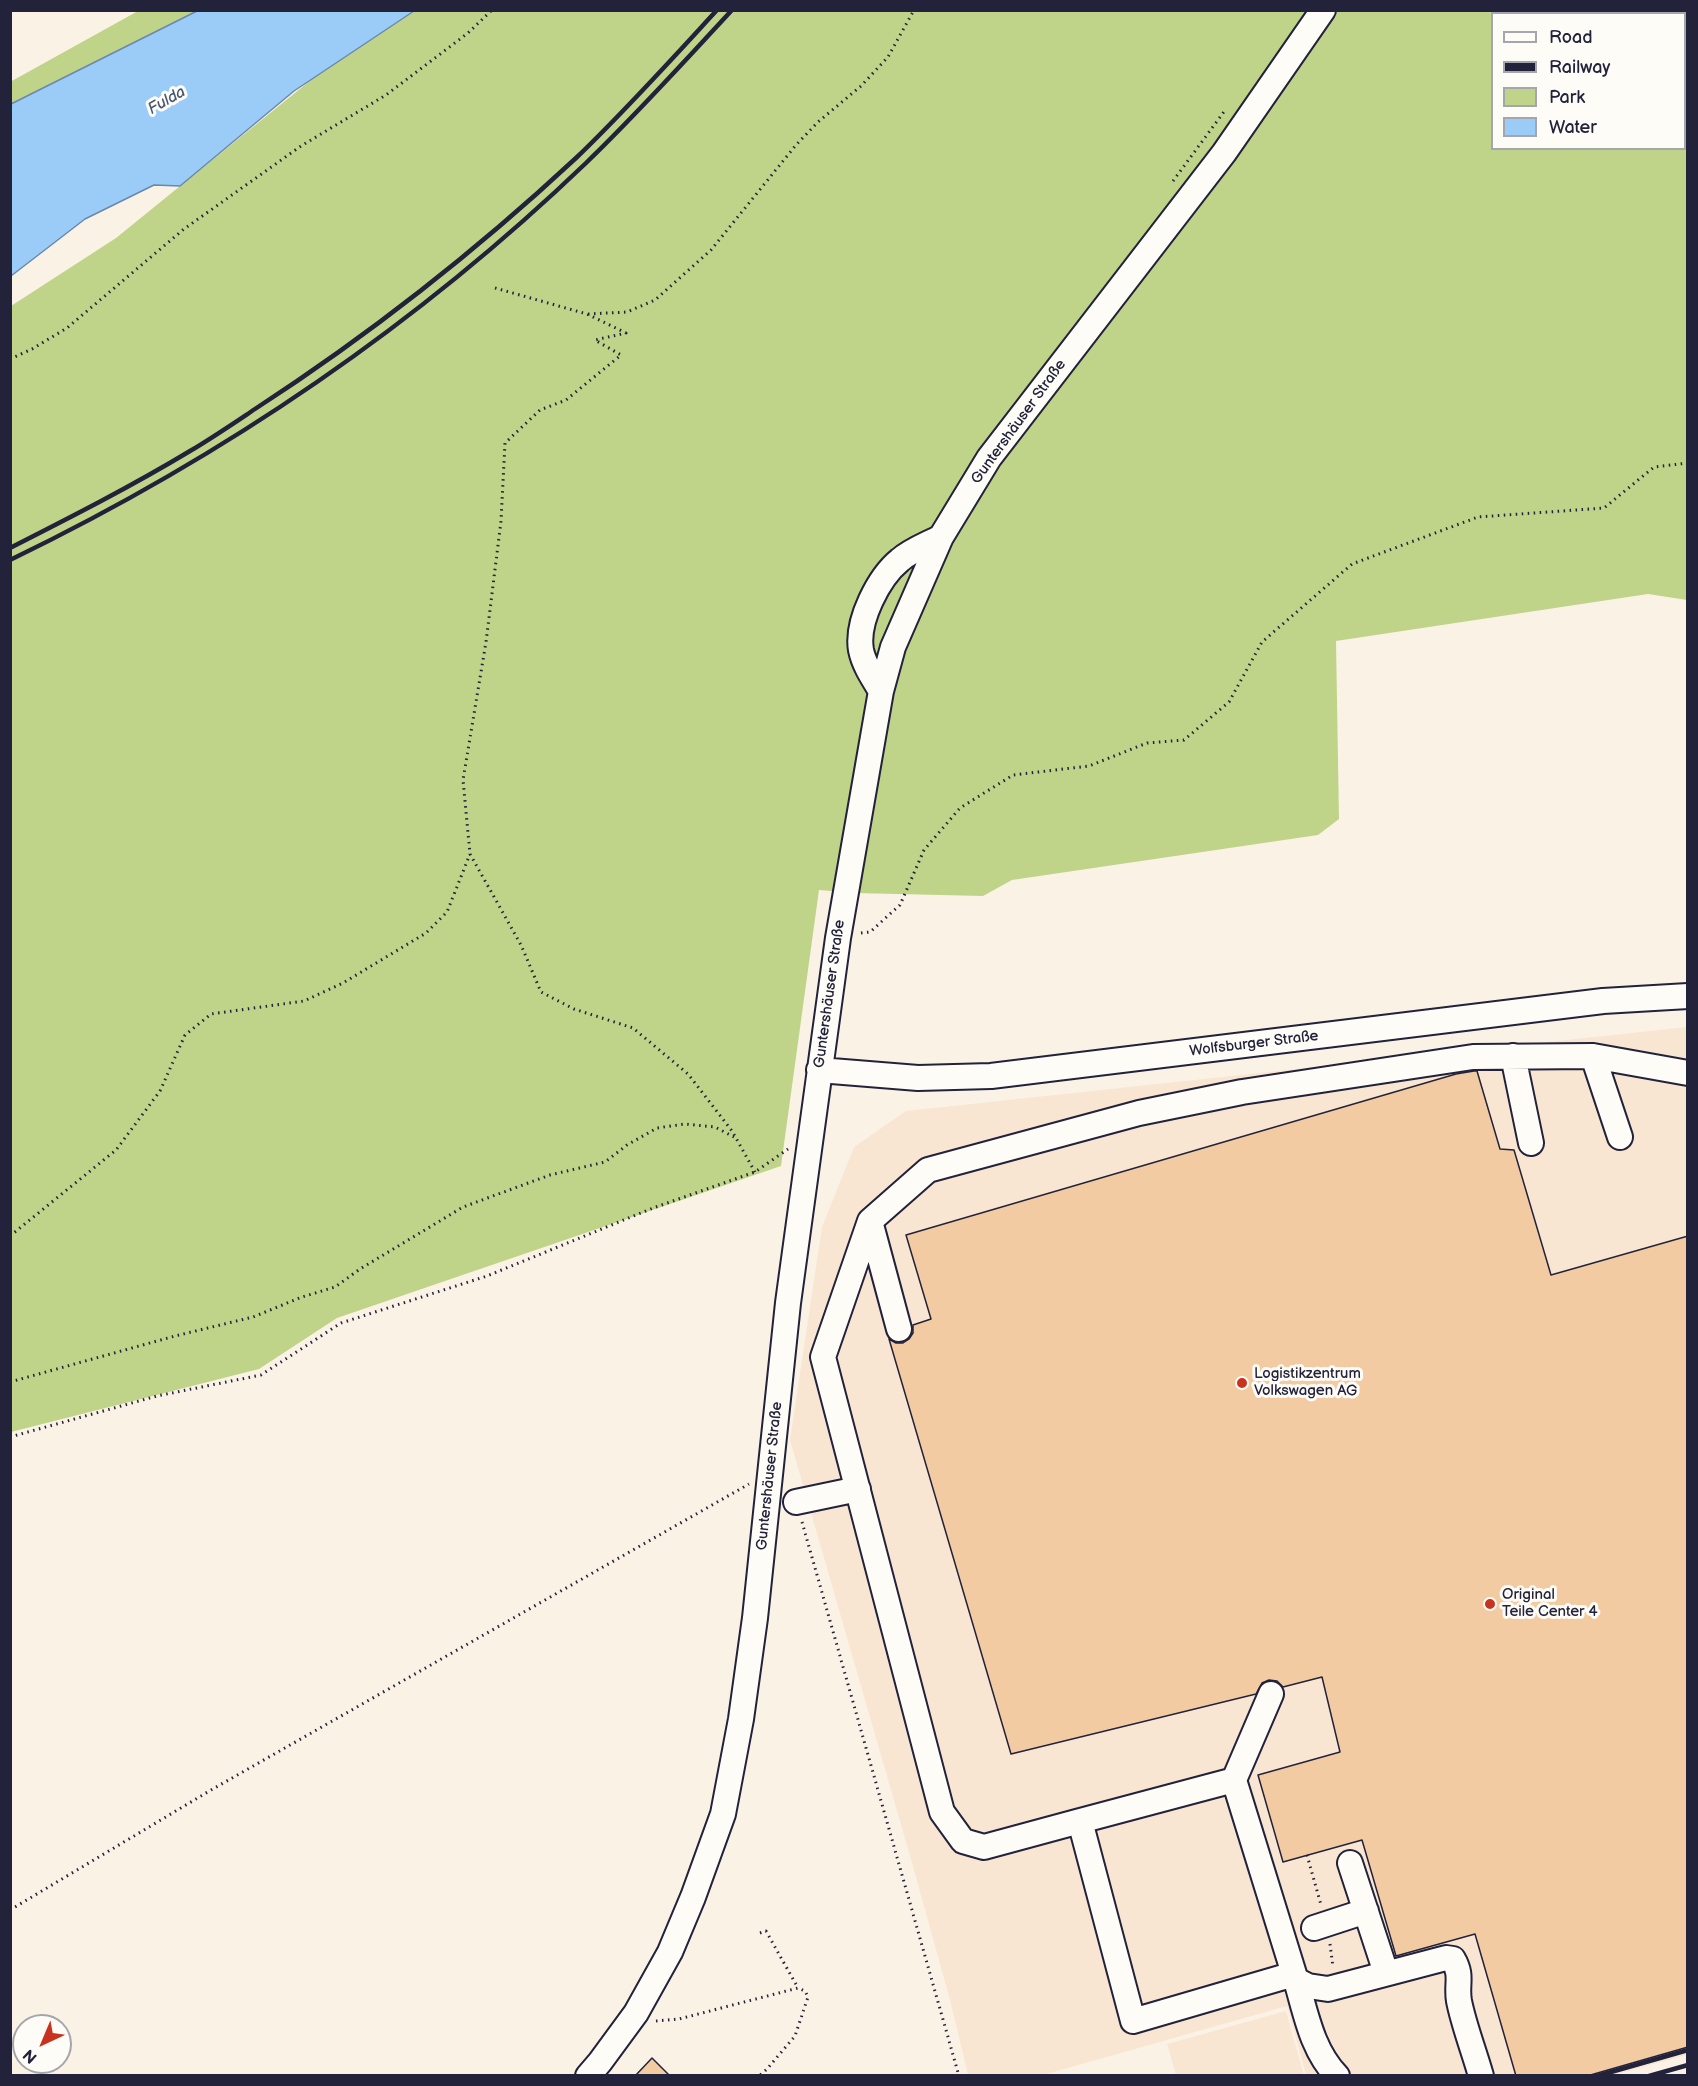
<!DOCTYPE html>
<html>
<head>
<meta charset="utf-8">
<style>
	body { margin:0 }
	#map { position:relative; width:1698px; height:2086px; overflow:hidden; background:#fbf2e6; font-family:"Balsamiq Sans",sans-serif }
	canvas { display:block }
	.frame { position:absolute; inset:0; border:12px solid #22223b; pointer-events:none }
	.legend { position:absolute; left:1491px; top:12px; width:195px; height:138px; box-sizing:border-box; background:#fdfcf7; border:2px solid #a5a5ac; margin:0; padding:8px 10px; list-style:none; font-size:18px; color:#22223b }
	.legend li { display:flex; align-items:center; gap:12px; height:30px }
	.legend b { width:30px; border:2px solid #a5a5ac }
	.north { position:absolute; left:12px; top:2014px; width:60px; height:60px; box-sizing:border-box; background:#fdfcf7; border:2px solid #a5a5ac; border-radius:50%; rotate:224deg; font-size:16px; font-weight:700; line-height:24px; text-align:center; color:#22223b }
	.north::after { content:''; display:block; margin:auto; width:21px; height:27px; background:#c8321e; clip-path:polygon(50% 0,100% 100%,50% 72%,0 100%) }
</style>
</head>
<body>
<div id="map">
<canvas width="1698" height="2086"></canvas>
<div class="frame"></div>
<ul class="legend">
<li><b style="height:8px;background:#fdfcf7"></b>Road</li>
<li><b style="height:8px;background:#22223b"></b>Railway</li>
<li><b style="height:16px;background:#c0d489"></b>Park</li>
<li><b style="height:16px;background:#9accf7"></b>Water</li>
</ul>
<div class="north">N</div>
</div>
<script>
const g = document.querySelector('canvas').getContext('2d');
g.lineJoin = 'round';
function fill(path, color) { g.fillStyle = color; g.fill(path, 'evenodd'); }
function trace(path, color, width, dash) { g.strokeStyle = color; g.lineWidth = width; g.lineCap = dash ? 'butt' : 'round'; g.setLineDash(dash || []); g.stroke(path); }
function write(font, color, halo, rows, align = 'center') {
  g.font = font + ' "Balsamiq Sans",sans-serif'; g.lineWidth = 6; g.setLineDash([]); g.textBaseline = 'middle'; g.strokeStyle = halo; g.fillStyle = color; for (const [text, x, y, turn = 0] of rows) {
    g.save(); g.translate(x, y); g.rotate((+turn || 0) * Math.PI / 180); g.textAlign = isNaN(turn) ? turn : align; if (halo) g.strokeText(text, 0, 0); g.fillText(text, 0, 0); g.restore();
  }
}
const built = new Path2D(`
	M1687,1027V2055L1613,2075H1306L1287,2006L1043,2075H968L950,2000L912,1863L790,1440L822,1227L854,1147L906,1111Z
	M1286,2011L1304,2075H1176L1167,2044Z`);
const green = new Path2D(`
	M138,11H197L11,104L10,82Z
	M396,11H1687V600L1648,594L1336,641L1339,819L1318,835L1012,880L983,896L854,893L819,890L781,1166L337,1318L259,1369L11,1432V306L116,238ZM1492,14H1684V148H1492Z`);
const water = new Path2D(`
	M197,11H414L294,91L180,186L154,185L85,219L11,276V104Z`);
const building = new Path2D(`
	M1474,1071H1477L1500,1149L1514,1150L1551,1275L1688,1236V2047L1587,2076H1516L1475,1934L1396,1956L1362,1840L1283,1862L1258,1775L1340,1752L1322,1677L1283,1687L1277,1681L1269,1680L1262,1683L1256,1694L1011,1754L889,1339L896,1343H903L909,1339L913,1333V1325L931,1319L906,1235L1456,1074Z
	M652,2058L670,2076H635Z`);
const path = new Path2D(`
	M1173,181L1226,109
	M495,288L587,314L626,333L595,340L621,355L566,400L540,410L505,443L501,521L486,642L463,780L470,854L521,945L541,992L574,1009L633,1028L688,1074L732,1131L755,1172
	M588,314L627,312L655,300L711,250L796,145L818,122L861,86L888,57L914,10
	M10,359L32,349L67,328L184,229L301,146L386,95L468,33L492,10
	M861,933L870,932L900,905L924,850L960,808L1013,775L1089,766L1147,743L1184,740L1229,702L1262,642L1352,564L1478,517L1604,508L1654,467L1688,463
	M10,1236L116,1150L160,1091L185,1035L211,1014L304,1001L343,983L426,933L447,912L470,854
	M10,1382L175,1336L253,1317L302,1297L335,1287L360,1269L463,1207L550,1175L605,1162L627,1145L657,1128L685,1124L715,1127L734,1137
	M10,1437L157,1396L261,1375L341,1323L487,1276L653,1208L755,1172L788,1149
	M802,1522L959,2076
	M1307,1855L1321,1905
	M10,1910L211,1790L749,1484
	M760,1933L766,1931L798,1988
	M1330,1944L1333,1967
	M656,2021L679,2019L798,1988L805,1991L808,1997L795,2036L767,2069L759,2076`);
const minor = new Path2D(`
	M881,691C873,678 864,665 861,650C856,621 879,577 900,560C911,550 928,544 941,537
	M1513,1056L1531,1143
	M1593,1056L1620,1137
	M819,1070L918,1078L991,1076L1603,1001L1688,996
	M870,1221L899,1329
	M796,1502L858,1489
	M1234,1780L1271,1694
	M1080,1821L984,1847L963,1841L942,1812L823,1357L870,1221L928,1170L1139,1113L1242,1092L1473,1057L1593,1056L1688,1073
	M1350,1863L1386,1973
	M1314,1928L1366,1911
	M1294,1974L1133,2021L1080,1821L1234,1780L1294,1974L1296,1980
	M588,2076L600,2062L636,2013L670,1952L693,1897L723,1814L741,1719L755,1618L788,1303L838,938L881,691L893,647L941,537L989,458L1224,153L1323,10
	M1337,2076C1312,2050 1306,2014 1296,1980L1308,1986L1328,1989L1446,1958L1453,1959C1463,1976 1456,1984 1459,2001C1464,2026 1474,2051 1481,2076`);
const rail = new Path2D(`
	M10,548C71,517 132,486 190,451C212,438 234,423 255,409C369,335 476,251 576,158C625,111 671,60 717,10
	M10,560C221,458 417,325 586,163C637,114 684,62 732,10
	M1597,2076L1688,2050
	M1649,2076L1688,2065`);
const markers = [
	[1242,1383,6,"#c8321e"],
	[1490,1604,6,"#c8321e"]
];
const streetNames = [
	["Guntershäuser Straße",1019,422,-54],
	["Guntershäuser Straße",830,994,-82],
	["Wolfsburger Straße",1254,1044,-7],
	["Guntershäuser Straße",770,1476,-84]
];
const poiNames = [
	["Logistikzentrum",1254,1374],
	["Volkswagen AG",1254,1391],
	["Original",1502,1595],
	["Teile Center 4",1502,1612]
];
const waterNames = [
	["Fulda",167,101,-30]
];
fill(built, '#f9e6d2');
fill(green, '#c0d489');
fill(water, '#9accf7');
trace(water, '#6a88ac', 1.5);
fill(building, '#f3cba2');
trace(building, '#22223b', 1.5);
trace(minor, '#22223b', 28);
trace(path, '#22223b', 3, [1.5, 4.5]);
trace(minor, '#fdfcf7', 24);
trace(rail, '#22223b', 4.5);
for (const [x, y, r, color] of markers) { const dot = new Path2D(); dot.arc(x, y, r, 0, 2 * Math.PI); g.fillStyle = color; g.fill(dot); trace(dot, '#fdfcf7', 2); }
write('15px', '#22223b', '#fdfcf7', streetNames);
write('15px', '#22223b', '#fdfcf7', poiNames, 'left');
write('italic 16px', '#465573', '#fdfcf7', waterNames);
</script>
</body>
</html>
